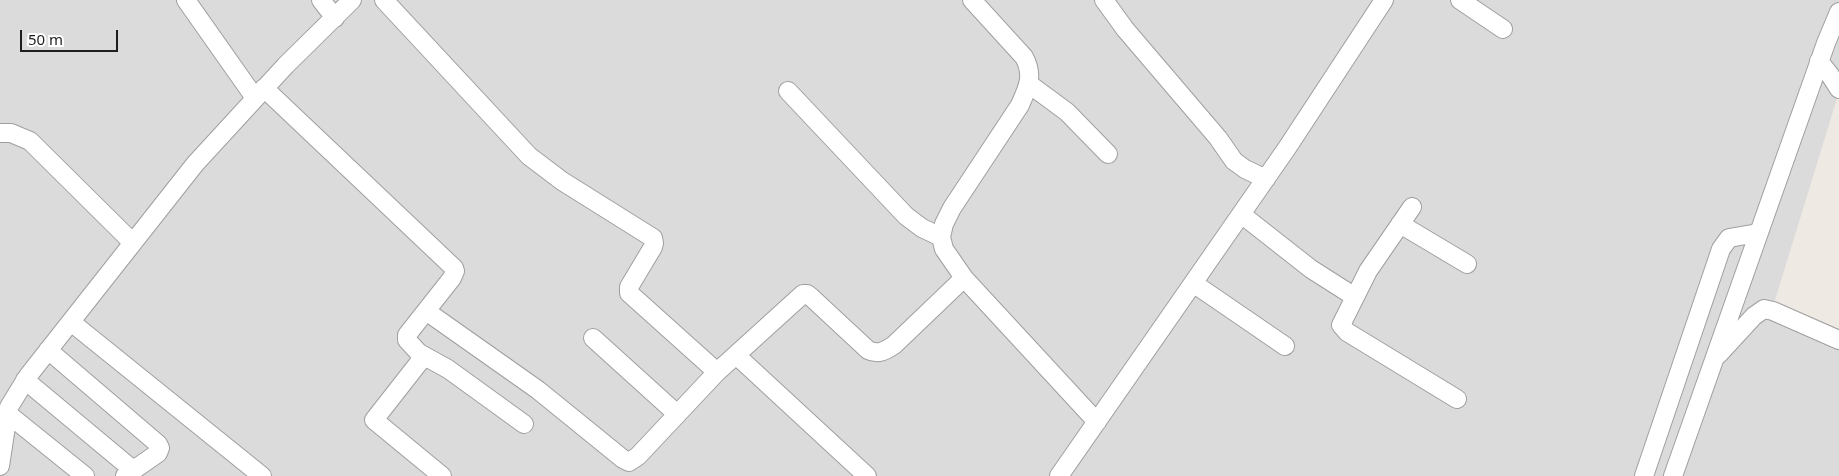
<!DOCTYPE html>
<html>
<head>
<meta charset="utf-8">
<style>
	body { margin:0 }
	#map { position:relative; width:1839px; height:476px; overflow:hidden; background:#efe9e4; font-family:"Noto Sans",sans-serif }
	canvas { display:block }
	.scale { position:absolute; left:20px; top:30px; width:98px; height:22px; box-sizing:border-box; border:2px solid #1e1e1e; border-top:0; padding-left:6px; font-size:15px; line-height:18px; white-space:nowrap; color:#1e1e1e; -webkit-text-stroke:4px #fff; paint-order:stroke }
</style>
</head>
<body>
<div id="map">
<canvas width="1839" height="476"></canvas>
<div class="scale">50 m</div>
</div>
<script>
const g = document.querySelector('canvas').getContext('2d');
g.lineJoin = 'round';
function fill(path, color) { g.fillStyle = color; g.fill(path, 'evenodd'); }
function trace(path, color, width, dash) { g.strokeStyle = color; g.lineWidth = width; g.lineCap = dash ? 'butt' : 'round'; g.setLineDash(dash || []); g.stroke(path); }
const residential = new Path2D(`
	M0,0H1839V92L1771,313L1839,331V476H0Z`);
const minor = new Path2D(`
	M186,0L255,98
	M321,0L335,18
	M384,0L529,156L562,181L653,238L654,243L653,247L629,287V293L717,372
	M972,0L1024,57C1034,75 1028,87 1020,105L952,208L944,224L941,237L944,249L964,278L1097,422
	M1104,0L1125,29L1218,138L1234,161L1245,169L1266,179
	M1460,0L1503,29
	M1819,61L1830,75L1839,89
	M1029,84L1067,112L1108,154
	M264,88L454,268L455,271L452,278L407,335V340L419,353L421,360L374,420L442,476
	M788,91L906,216L922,228L941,237
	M0,133H11L30,141L133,243
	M1412,207L1368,271L1341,325L1347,332L1457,399
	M1241,214L1311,269L1355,297
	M1400,224L1467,264
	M1193,283L1285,346
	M426,311L538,390L623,459L629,462L638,456L717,372L803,294H807L811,297L868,350C878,355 885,351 894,345L964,278
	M71,322L262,476
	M593,338L677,414
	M48,350L158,444L160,448L158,453L125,476
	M419,353L448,369L524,424
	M736,355L867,476
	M1718,355L1754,316L1764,309L1773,311L1839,340
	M25,380L133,470
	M8,414L85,476
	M0,466L9,407L28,376L195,164L286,65L352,0
	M1059,476L1287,148L1384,0
	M1644,476L1721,249L1729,238L1758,233
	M1673,476L1826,43L1839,12`);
fill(residential, '#dcdbdb');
trace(minor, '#9f9f9f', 20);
trace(minor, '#fff', 18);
</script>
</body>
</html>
